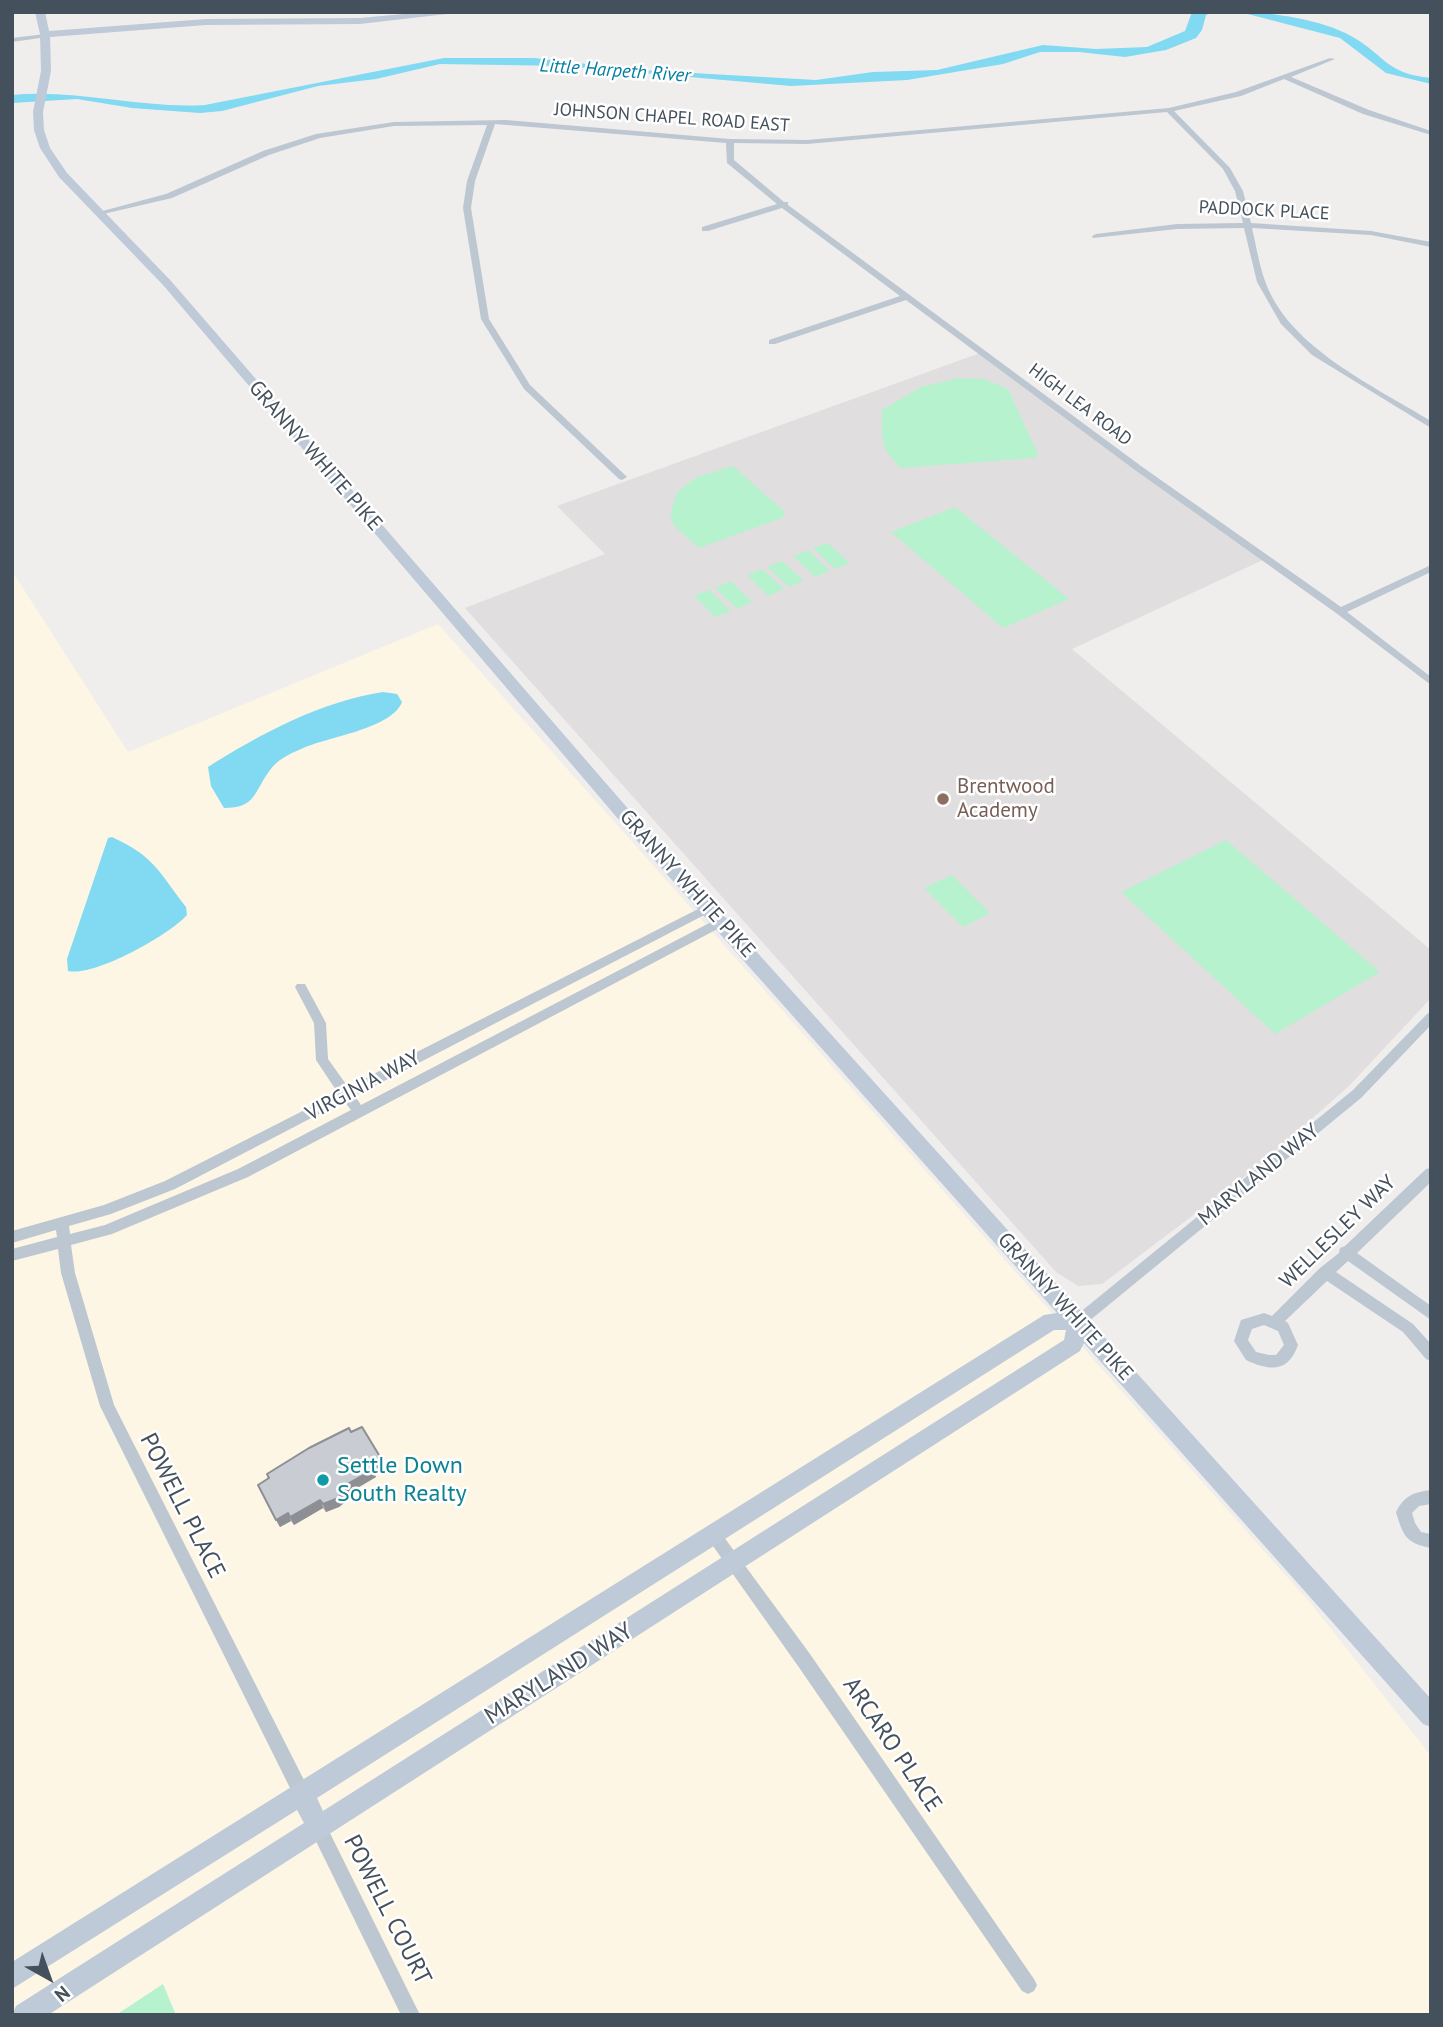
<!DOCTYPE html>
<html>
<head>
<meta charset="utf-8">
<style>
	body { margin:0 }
	#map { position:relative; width:1443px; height:2027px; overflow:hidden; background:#f0eded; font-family:"PT Sans",sans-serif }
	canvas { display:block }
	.frame { position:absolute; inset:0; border:14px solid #44505c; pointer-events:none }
	.north { position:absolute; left:14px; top:1943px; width:70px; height:70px; -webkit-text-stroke:5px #fff; paint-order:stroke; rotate:140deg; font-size:19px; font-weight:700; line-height:28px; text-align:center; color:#44505c }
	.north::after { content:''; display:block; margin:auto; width:24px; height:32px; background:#44505c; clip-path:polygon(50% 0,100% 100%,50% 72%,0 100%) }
</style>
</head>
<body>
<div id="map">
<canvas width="1443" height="2027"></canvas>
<div class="frame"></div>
<div class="north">N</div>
</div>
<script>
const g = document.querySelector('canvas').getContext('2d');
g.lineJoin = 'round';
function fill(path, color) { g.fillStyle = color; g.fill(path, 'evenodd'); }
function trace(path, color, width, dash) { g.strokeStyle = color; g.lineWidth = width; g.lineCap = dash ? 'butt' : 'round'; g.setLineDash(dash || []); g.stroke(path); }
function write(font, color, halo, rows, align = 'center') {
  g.font = font + ' "PT Sans",sans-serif'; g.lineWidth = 5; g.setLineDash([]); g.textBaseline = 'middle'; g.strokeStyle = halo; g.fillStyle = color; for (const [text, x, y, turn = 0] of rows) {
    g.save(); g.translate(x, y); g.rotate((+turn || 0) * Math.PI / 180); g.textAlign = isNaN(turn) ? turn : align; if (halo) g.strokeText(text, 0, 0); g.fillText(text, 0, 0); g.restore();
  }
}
const commercial = new Path2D(`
	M12,571L128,752L438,624L1313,1606L1431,1756V2015H12Z`);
const education = new Path2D(`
	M980,353L1265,559L1072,649L1431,950V998L1349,1086L1257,1167L1102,1284L1078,1286L1056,1272L465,608L605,554L557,506Z`);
const green = new Path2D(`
	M959,378L984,379L1008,389L1038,454L1035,458L901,468C879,447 882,440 882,410L921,387Z
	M733,466L785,512L782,518L699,548L674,526L670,515L677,492L697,477Z
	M955,507L1069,599L1003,628L891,532Z
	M828,543L850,563L835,569L813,548Z
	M808,550L830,571L815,577L793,556Z
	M782,561L804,581L789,587L767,567Z
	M762,569L784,589L768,596L747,575Z
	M731,581L752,602L737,609L715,588Z
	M709,590L731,611L715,617L694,596Z
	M1226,840L1380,972L1275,1034L1121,892Z
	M952,875L990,913L963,927L924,888Z
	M163,1984L176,2015H116Z`);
const water = new Path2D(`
	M1192,12H1213L1206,15L1202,30L1196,38L1166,50L1125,57L1079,52H1040L1003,64L907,80L791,86L566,66L440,64L376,79L318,86L222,111L200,113L132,108L77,99L12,103V95C77,89 141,109 205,105L444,58H534L640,70L816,80L873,72L937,70L1043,45L1096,49L1147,47L1185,31Z
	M1240,12C1271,12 1323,20 1351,36C1385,55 1386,74 1431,78V84L1386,73L1340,38Z
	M383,692L397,694L402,702C392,729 326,737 301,749C289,754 277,760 270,770C253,793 256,808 224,808L211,786L208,767C260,734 322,701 383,692Z
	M112,837C155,857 158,871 186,907L187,915C169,935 95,977 68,971L67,959L108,838Z`);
const street = new Path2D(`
	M45,34L48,36L47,37L12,42V38Z
	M1330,58L1335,59L1291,77L1369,110L1431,131V135L1363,114L1284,79L1241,96L1174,111L1230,168L1243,191L1251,223L1371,231L1431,242V247L1371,235L1252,228C1256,245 1259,264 1265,281C1288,347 1374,386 1431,421V428L1312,355L1281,324L1257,282L1244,228L1177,229L1093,238L1092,236L1096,234L1177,224L1243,223L1235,191L1223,169L1167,112L807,144L734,143V160L784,202H788V205L1141,466L1341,607L1431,565V572L1347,612L1431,677V685L1336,613L1135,470L906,300L775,344H769V340L900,296L782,208L708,231H702V227L777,204L727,163L726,143L495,124L475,181L471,208L489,319L530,385L625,475L627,477L622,480L619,479L524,389L481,319L463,208L467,181L487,125L394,126L320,138L269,155L172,198L99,215L95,213L166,194L263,151L316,134L394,122L506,120L730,139L807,140L1169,108L1236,92Z
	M708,904L714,908L712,911L355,1096L361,1105L717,919H725L727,922L725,925L248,1177L112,1234L71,1245L75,1273L114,1405L308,1788L310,1794L308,1800L302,1802L296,1800L100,1406L61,1273L58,1249L12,1261V1249L57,1237L56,1230L12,1243V1231L104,1205L165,1181L338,1093L316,1060L314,1023L295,987L297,984H305L326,1023L328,1059L348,1087ZM344,1101L351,1110L238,1169L105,1225L70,1234L69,1226L111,1214L175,1189Z
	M1431,1012V1025L1361,1098L1083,1326L1078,1328L1073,1326L1071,1322L1073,1318L1353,1090L1427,1014Z
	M1431,1168V1182L1357,1253L1431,1306V1320L1348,1261L1336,1272L1413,1324L1431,1344V1361L1426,1359L1403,1332L1327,1281L1285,1321L1288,1323L1298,1345C1288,1373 1270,1371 1246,1360L1234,1341L1241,1320L1264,1313L1272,1316L1320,1268L1339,1253L1340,1248L1345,1246L1426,1169ZM1264,1325L1278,1331L1284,1345L1276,1355H1269L1256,1352L1248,1340L1252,1329Z
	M1431,1490V1504L1419,1506L1412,1513L1415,1523L1421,1532L1431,1534V1548C1406,1543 1403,1536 1396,1512C1404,1496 1414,1492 1431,1490Z
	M713,1527L718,1529L810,1654L1034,1979L1037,1985L1034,1991L1028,1994L1022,1991L798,1666L708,1539L705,1534L708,1529Z
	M318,1819L324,1821L420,2015H401L312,1833L310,1827L312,1821Z`);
const secondary = new Path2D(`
	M35,12H45L49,31L206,19L360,18L425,12H464L360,24L206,25L50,37L51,71L43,112L44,130L50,148L67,173L171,281L643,826L1431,1699V1727L1423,1724L1084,1343L1080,1351L48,2015H12L16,2006L304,1823L297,1810L12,1989V1962L1044,1315L1057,1313L631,834L163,285L59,177L40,148L34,130L33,112L41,71L40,34ZM1054,1330H1066L1064,1340L323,1811L317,1798Z`);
const wall = new Path2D(`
	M351,1432L382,1460L385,1468L374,1473L376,1477L347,1494L349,1499L339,1507L326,1512L323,1508L294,1525L291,1521L280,1527L258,1485L268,1479L267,1474Z`);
const shadedWall = new Path2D(`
	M382,1460L385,1468L374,1473L376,1477L347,1494L349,1499L339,1507L326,1512L323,1504L344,1486L371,1466Z
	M320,1500L323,1508L294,1525L290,1517Z
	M288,1513L291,1521L280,1527L276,1520Z`);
const building = new Path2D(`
	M362,1427L382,1460L371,1466L373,1470L344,1486L346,1491L336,1499L323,1504L320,1500L290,1517L288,1513L276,1520L258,1485L269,1478L267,1474L309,1448L349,1428L351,1432Z`);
const markers = [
	[943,799,7,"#8d6e63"],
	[323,1480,7,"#0f9aa8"]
];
const farStreetnames = [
	["JOHNSON CHAPEL ROAD EAST",672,118,4],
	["PADDOCK PLACE",1264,211,3],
	["HIGH LEA ROAD",1080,405,37]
];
const farWaternames = [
	["Little Harpeth River",615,71,4]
];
const streetNames = [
	["GRANNY WHITE PIKE",315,456,49],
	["GRANNY WHITE PIKE",687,884,48],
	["VIRGINIA WAY",363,1086,-28],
	["MARYLAND WAY",1259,1175,-39],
	["WELLESLEY WAY",1338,1232,-44],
	["GRANNY WHITE PIKE",1065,1307,48]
];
const educationNames = [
	["Brentwood",957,787],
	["Academy",957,811]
];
const nearCulturenames = [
	["Settle Down",337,1466],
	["South Realty",337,1494]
];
const nearStreetnames = [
	["POWELL PLACE",182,1506,63],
	["MARYLAND WAY",559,1674,-32],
	["ARCARO PLACE",892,1745,56],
	["POWELL COURT",387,1910,63]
];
fill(commercial, '#fdf6e4');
fill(education, '#e1dedf');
fill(green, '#b7f2cf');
fill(water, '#81d9f2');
fill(street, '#bcc7d1');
fill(secondary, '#becad8');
fill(wall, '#adafb5');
fill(shadedWall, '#8d8f94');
fill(building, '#c9ccd3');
trace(building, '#8d8f94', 2);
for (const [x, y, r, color] of markers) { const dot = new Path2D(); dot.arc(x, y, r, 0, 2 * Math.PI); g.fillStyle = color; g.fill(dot); trace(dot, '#fff', 2.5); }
write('18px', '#44505c', '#fff', farStreetnames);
write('italic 19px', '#037ea2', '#fff', farWaternames);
write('21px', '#44505c', '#fff', streetNames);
write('21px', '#785e54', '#fff', educationNames, 'left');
write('24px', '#0d838f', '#fff', nearCulturenames, 'left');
write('24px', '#44505c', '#fff', nearStreetnames);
</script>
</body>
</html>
